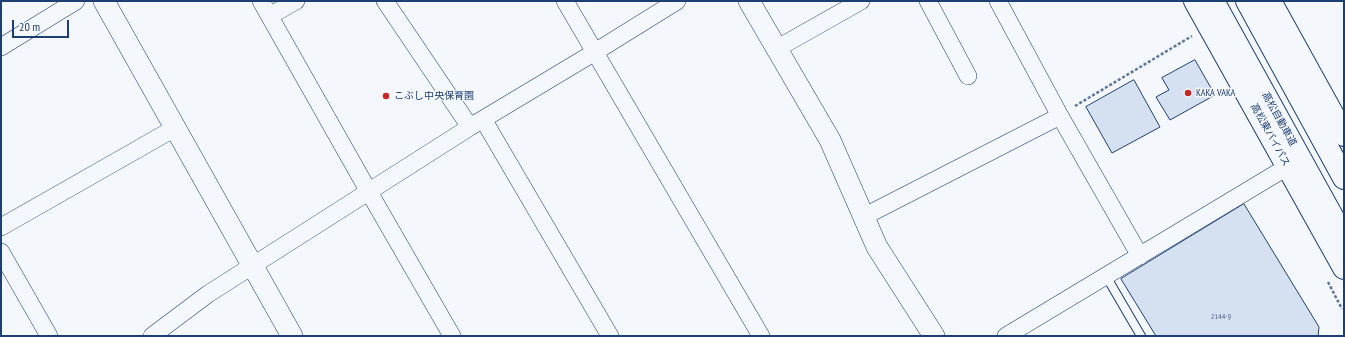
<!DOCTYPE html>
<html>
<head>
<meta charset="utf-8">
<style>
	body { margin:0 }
	#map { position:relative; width:1345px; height:337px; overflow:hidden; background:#f4f7fb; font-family:"PT Sans Narrow",sans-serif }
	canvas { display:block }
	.frame { position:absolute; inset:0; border:2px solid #1d3f73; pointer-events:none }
	.scale { position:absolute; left:12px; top:20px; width:57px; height:18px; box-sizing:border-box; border:2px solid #1d3f73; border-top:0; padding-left:5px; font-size:12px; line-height:14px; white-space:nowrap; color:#1d3f73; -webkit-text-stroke:3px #f4f7fb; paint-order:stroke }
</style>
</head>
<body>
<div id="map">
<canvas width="1345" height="337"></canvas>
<div class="frame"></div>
<div class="scale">20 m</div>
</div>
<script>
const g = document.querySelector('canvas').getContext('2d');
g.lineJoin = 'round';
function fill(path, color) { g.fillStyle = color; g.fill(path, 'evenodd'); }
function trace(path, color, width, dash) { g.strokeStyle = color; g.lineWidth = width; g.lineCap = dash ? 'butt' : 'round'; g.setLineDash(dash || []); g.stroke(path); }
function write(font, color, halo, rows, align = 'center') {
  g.font = font + ' "PT Sans Narrow","Noto Sans JP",sans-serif'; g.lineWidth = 3; g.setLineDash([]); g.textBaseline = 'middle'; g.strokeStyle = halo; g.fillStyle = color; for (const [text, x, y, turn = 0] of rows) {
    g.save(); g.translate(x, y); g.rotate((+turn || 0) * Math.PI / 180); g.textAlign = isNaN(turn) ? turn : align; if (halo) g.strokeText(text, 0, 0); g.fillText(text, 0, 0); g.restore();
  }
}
const building = new Path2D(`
	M1195,60L1215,95L1170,120L1156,97L1169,90L1162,78Z
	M1134,80L1160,127L1112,153L1086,107Z
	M1244,204L1319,327L1318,336H1156L1121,279Z`);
const path = new Path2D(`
	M1075,106L1192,36
	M1328,282L1342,309`);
const service = new Path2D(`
	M1106,276L1141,336`);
const minor = new Path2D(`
	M261,1L369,192L452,336
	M385,1L470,127
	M565,1L761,336
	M928,1L968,76
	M998,1L1060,116L1140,256
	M271,15L296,1
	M1,47L76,1
	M776,49L861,1
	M483,119L610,336
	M863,217L1060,116
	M1,227L175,128
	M1,252L49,336
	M152,336L208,294L470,127L595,52L677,1
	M1006,336L1287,167`);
const tertiary = new Path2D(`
	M104,1L292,336
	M749,1L830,140L877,247L934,336`);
const trunk = new Path2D(`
	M1195,1L1344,268
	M1270,1L1344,135`);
const motorway = new Path2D(`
	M1213,1L1344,238
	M1247,1L1344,178`);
const markers = [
	[1188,93,4,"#c62828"],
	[386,96,4,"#c62828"]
];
const numberNames = [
	["2144-9",1221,317]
];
const poiNames = [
	["KAKA VAKA",1196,93],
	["こぶし中央保育園",394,96]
];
const streetNames = [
	["高松自動車道",1279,119,61],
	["高松東バイパス",1270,135,61]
];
fill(building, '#d5e0f0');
trace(building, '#1d3f73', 1);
trace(service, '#1d3f73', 10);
trace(minor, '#1d3f73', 18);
trace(tertiary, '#1d3f73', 22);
trace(trunk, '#1d3f73', 24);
trace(motorway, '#1d3f73', 24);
trace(path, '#5e769c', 2.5, [3, 2]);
trace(service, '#f4f7fb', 8);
trace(minor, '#f4f7fb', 17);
trace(tertiary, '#f4f7fb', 21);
trace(trunk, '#f4f7fb', 22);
trace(motorway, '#f4f7fb', 22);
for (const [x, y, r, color] of markers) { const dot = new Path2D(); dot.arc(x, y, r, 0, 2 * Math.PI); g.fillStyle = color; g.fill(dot); trace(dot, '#f4f7fb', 1.5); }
write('8px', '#4b6792', null, numberNames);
write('10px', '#1d3f73', '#f4f7fb', poiNames, 'left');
write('10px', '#1d3f73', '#f4f7fb', streetNames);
</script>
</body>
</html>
